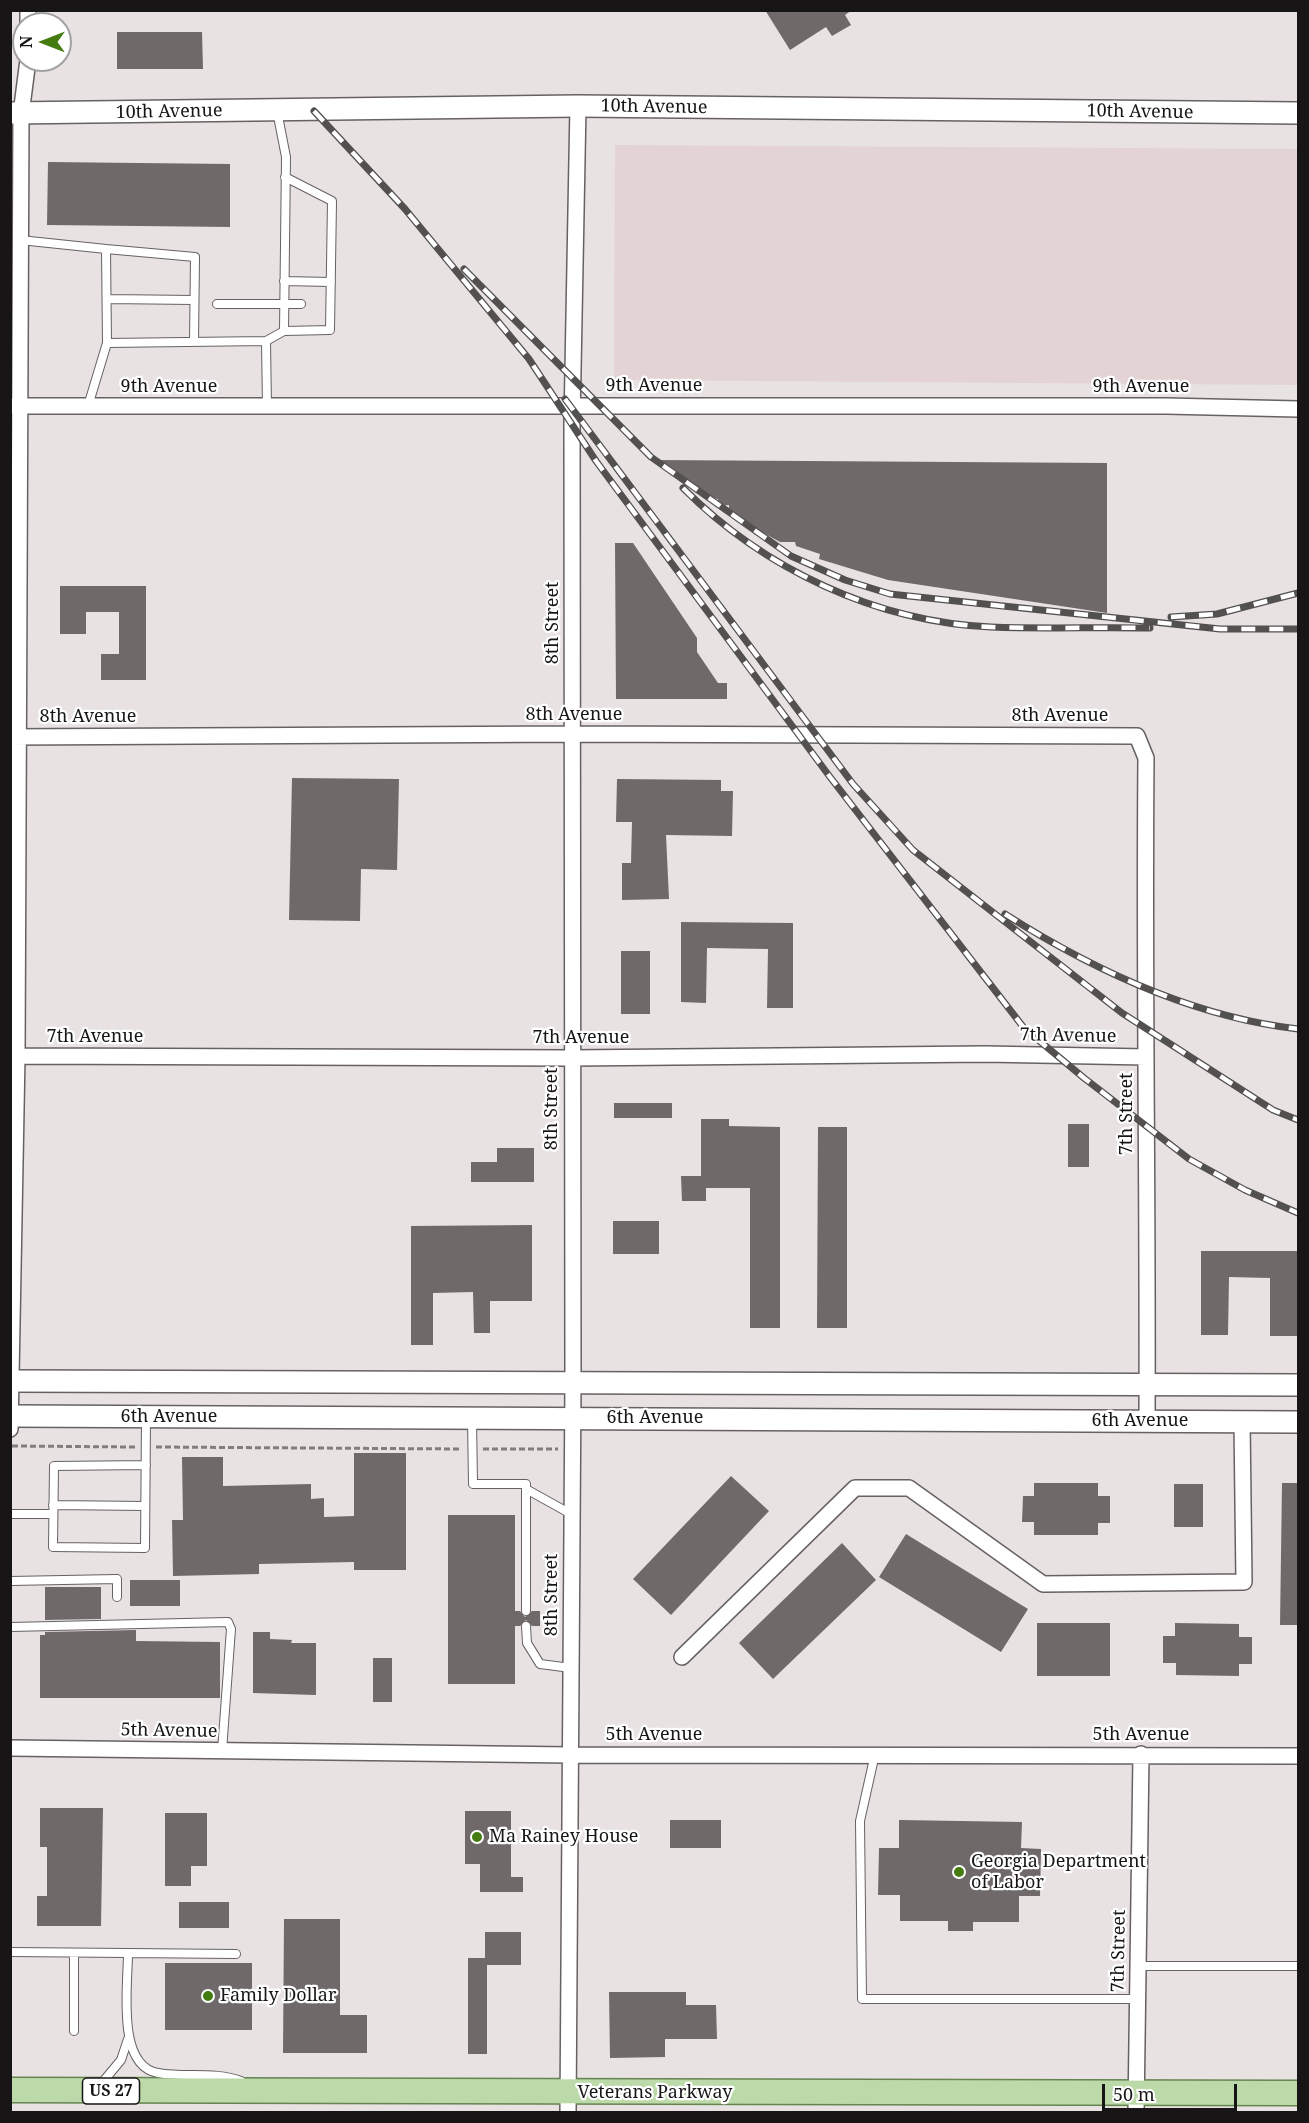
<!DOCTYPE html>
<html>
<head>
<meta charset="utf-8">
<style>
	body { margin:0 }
	#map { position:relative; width:1309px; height:2123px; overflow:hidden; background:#e9e2e3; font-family:"Noto Serif",serif }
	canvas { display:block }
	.frame { position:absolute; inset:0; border:12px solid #171515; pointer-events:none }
	.north { position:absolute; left:12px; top:12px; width:60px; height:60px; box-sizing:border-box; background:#fff; border:2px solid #a2a1a1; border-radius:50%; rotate:270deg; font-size:16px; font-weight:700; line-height:24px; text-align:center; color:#171515 }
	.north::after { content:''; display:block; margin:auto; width:21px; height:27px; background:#447c12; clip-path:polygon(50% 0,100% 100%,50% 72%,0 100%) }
	.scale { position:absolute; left:1102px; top:2084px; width:135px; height:27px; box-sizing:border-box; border:3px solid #171515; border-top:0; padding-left:8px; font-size:18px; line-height:21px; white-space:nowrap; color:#171515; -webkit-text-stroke:4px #fff; paint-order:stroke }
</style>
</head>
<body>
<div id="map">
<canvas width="1309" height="2123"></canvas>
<div class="frame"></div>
<div class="north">N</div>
<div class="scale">50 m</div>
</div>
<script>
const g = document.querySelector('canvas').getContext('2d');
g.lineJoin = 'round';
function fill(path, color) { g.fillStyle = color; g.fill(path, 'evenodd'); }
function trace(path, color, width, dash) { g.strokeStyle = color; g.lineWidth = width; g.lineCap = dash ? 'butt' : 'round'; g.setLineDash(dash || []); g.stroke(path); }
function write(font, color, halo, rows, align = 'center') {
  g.font = font + ' "Noto Serif",serif'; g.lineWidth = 4.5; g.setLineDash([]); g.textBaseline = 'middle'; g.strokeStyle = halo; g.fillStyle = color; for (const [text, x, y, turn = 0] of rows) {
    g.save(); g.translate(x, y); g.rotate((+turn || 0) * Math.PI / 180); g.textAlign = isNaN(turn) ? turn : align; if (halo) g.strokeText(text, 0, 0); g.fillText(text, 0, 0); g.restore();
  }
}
const built = new Path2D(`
	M615,145L1298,149V385L614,380Z`);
const building = new Path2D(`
	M765,10H852L845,15L851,25L832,36L826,27L790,50Z
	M117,32H202L203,69H117Z
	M48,162L230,164V227L47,225Z
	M654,460L1107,463V613L888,580L819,559L820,554L796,546L795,542H780L729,514V505L718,506V499L705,497Z
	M615,543H633L697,638V652L718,683H727V699H616Z
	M60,586H146V680H101V654H119V612H86V634H60Z
	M292,778L399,779L397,870L361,869L360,921L289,920Z
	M617,779L721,780V791H733L732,836L666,835L669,899L622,900V863H631L632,822H616Z
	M681,922L793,923V1008H767L768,949L707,948L706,1003L681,1002Z
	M621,951H650V1014H621Z
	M614,1103H672V1118H614Z
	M701,1119H729V1126L780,1127V1328H750V1188H706V1201H682L681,1176H701Z
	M1068,1124H1089V1167H1068Z
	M818,1127H847V1328H817Z
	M497,1148H534V1182H471V1162H497Z
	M613,1221H659V1254H613Z
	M532,1225V1301H490V1333H474L473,1292L433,1293V1345H411V1226Z
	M1201,1251H1298V1336H1270V1278L1229,1277L1228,1335H1201Z
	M354,1453H406V1570H354V1562L259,1564V1574L173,1576L172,1520H183L182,1457H223V1486L311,1484V1499L324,1498V1517L354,1516Z
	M731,1476L769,1511L671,1615L633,1579Z
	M1034,1483H1098V1496H1110V1523H1098V1535H1034V1522H1022L1023,1496H1034Z
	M1282,1483H1299V1625H1280Z
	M1174,1484H1203V1527H1174Z
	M448,1515H515V1611H520L525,1617L532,1611H540V1626H532L526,1620L520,1626H515V1684H448Z
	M906,1534L1028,1609L1001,1652L879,1577Z
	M842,1543L876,1580L773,1679L739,1643Z
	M130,1580H180V1606H130Z
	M45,1587H101V1619L45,1620Z
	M1037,1623H1110V1676H1037Z
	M1175,1623L1239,1624V1637H1252V1664H1239V1676L1176,1675V1663H1163V1636H1175Z
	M136,1630V1641L220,1642V1698H40V1635H45V1632Z
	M253,1632H270V1639L292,1640L291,1643H316V1695L253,1693Z
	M373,1658H392V1702H373Z
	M40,1808H103L101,1926H37V1896H47V1847H40Z
	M465,1811H511V1877H523V1892H480V1864H465Z
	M165,1813H207V1866H191V1886H165Z
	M670,1820H721V1848H670Z
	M899,1820L1022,1822L1021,1848L1041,1849L1040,1896H1019V1922H973V1931H948V1921H900V1895H878L879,1848H899Z
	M179,1902H229V1928H179Z
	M284,1919H340V2015H367V2053H283Z
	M485,1932H521V1965H487V2054H468V1958H485Z
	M165,1963H252V2030H165Z
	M609,1992H686V2005H716L717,2039H665V2057L610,2058Z`);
const path = new Path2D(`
	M12,1446L135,1447
	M156,1447L462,1449
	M483,1449H558`);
const service = new Path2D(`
	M20,240L106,249L107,343L88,406
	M106,249L195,257L194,342
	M284,281L331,282
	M107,299L194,300
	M217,304H301
	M284,331L330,330L332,201L285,177
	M107,343L266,341
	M267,407L266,341L284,331L286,157L277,111
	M472,1419L473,1484H526V1611
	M146,1465L54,1466L53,1547L145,1548L146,1418
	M526,1489L571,1514
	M53,1505L145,1506
	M10,1514H53
	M10,1581L117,1579V1597
	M526,1626L527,1643L540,1664L571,1668
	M10,1627L228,1622L231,1629L222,1751
	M875,1754L860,1821L862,1999H1138
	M10,1952L128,1953C128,1985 116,2066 158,2073C186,2078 214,2071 241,2081
	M74,1953V2031
	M128,1953L236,1954
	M1138,1966H1298
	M101,2084L121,2060L128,2039`);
const minor = new Path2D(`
	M28,24V10
	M10,406H1166L1298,409
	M10,737L573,734L1137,736L1146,758C1144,979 1148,1200 1147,1421
	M17,1056L572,1058L985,1054L1146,1057
	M10,1429L17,1056L21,114L28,60
	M682,1657L855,1488H909L1043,1584L1244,1582L1242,1422
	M10,1748L571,1755L1298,1756
	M568,2112L573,1382L572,422L578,106
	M1136,2112L1141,1754`);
const secondary = new Path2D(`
	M10,113L578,106L1298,113
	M10,1381L1298,1385
	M10,1416L1298,1422`);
const primary = new Path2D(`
	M10,2090L1298,2093`);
const rail = new Path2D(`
	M314,111L405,209L529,359L596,461L830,777L1024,1028L1084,1078L1189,1159L1245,1190L1298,1213
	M464,269L651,457L791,556L845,580L890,594L1220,629H1298
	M565,399L853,784L913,850L1122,1013L1273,1110L1298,1120
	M683,488C764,569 876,622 991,627C1043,629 1097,627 1150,628
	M1171,617L1217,614L1298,593
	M1005,914C1093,970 1194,1017 1298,1029`);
const markers = [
	[477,1837,6,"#447c12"],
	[959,1872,6,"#447c12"],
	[208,1996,6,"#447c12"]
];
const shields = [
	[111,2091,57]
];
const shieldNames = [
	["US 27",111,2091]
];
const streetNames = [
	["10th Avenue",654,107,1],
	["10th Avenue",169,112,-1],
	["10th Avenue",1140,112,1],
	["9th Avenue",654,386],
	["9th Avenue",169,387],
	["9th Avenue",1141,387],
	["8th Street",553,623,-90],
	["8th Avenue",574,715],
	["8th Avenue",1060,716],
	["8th Avenue",88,717],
	["7th Avenue",1068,1036,1],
	["7th Avenue",95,1037],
	["7th Avenue",581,1038],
	["8th Street",552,1109,-90],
	["7th Street",1127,1114,-90],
	["6th Avenue",169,1417],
	["6th Avenue",655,1418],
	["6th Avenue",1140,1421],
	["8th Street",552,1595,-90],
	["5th Avenue",169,1731,1],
	["5th Avenue",654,1735],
	["5th Avenue",1141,1735],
	["7th Street",1119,1951,-89],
	["Veterans Parkway",655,2093]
];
const poiNames = [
	["Ma Rainey House",489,1837],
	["Georgia Department",971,1862],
	["of Labor",971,1883],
	["Family Dollar",220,1996]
];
fill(built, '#e3d3d5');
fill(building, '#6f696a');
trace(service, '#676162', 10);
trace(minor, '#676162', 18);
trace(secondary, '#676162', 24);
trace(primary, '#648450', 27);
trace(path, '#827e7e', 3, [6, 3]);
trace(service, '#fff', 8);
trace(minor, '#fff', 15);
trace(secondary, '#fff', 21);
trace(primary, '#bbd9a9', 24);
trace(rail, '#535050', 7);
trace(rail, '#fff', 4.5, [14]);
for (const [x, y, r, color] of markers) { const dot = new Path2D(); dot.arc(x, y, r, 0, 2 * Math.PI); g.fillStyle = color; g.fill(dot); trace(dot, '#fff', 2); }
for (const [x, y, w] of shields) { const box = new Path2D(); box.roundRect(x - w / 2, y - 13, w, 26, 4.5); g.fillStyle = '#fff'; g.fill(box); trace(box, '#171515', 1.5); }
write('bold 16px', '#171515', null, shieldNames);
write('18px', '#171515', '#fff', streetNames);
write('18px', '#171515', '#fff', poiNames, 'left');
</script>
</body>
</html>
